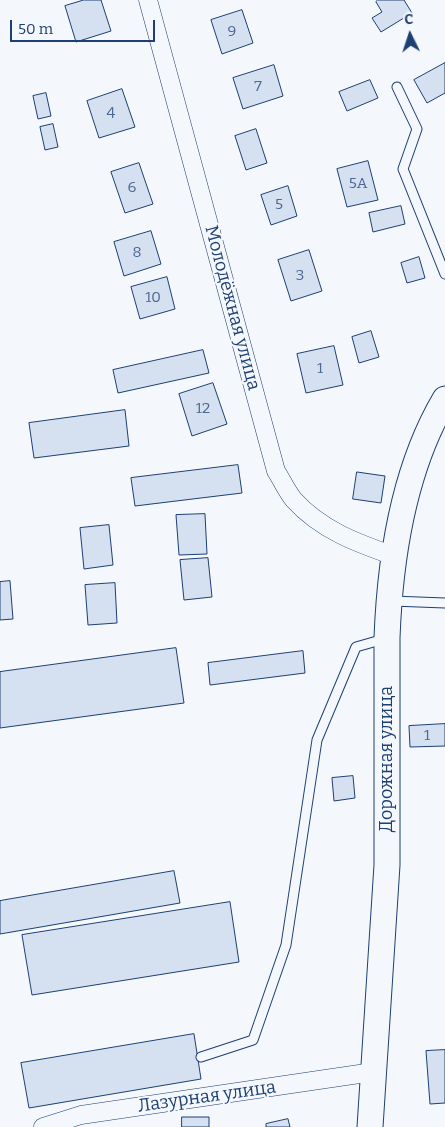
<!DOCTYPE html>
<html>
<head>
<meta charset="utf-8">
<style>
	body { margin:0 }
	#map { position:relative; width:445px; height:1127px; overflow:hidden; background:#f4f7fb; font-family:Bitter,serif }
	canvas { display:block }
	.north { position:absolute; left:385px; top:10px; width:50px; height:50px; -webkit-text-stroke:4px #f4f7fb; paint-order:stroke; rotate:356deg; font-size:14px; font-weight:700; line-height:20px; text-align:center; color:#1d3f73 }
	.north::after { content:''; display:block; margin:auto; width:18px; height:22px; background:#1d3f73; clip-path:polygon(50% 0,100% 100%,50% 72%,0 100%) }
	.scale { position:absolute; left:10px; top:20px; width:145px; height:22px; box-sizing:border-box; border:2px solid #1d3f73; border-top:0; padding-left:6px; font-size:15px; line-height:18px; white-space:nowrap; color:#1d3f73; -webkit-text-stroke:4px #f4f7fb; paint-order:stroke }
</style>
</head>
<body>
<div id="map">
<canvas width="445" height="1127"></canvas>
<div class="north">С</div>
<div class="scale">50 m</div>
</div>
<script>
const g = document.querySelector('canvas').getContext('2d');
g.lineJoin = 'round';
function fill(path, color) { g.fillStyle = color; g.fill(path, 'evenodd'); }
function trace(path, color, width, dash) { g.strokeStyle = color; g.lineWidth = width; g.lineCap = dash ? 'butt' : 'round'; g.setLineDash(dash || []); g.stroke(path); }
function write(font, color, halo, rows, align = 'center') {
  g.font = font + ' Bitter,serif'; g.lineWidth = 4; g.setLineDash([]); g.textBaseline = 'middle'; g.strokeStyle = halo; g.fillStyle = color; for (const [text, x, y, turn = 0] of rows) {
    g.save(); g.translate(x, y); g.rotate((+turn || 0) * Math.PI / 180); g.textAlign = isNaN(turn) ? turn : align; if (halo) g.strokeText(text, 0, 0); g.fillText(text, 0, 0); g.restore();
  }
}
const building = new Path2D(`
	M84,0H101L111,31L76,42L65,6Z
	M378,0H404L412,13L381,32L372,18L382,12L376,2Z
	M242,10L253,43L222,54L211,20Z
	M445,63V93L427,103L414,80Z
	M274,65L283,96L243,109L233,78Z
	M370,80L378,98L347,111L339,92Z
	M122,89L135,127L99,138L87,101Z
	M46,93L51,116L38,119L33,96Z
	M53,124L58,147L45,150L40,127Z
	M256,129L267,163L246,170L235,136Z
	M368,161L378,200L347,207L337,169Z
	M139,163L153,204L125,213L111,172Z
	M288,186L297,216L271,225L261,195Z
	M401,206L405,224L373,232L369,213Z
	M151,231L161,264L124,276L114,242Z
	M309,250L322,291L291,301L278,260Z
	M419,257L425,278L407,283L401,263Z
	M167,277L175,309L140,319L131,287Z
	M371,331L379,357L359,363L352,337Z
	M334,346L343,385L306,393L297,354Z
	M203,350L209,373L118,393L113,370Z
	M213,383L227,424L192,436L179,394Z
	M125,410L129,446L34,458L29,423Z
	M238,465L242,493L135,506L131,478Z
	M357,472L385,476L381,503L353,499Z
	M205,514L207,554L179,555L176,515Z
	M109,525L113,565L84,569L80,528Z
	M208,558L212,597L184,600L180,560Z
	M10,581L13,619L0,620V582Z
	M115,583L117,623L88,625L85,585Z
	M176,648L184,703L0,728V672Z
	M303,651L305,673L210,685L208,663Z
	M445,724V746L410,747L409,726Z
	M353,776L355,798L334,801L332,778Z
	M174,871L180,903L0,934V901Z
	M230,902L239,962L32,995L22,935Z
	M194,1034L201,1079L29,1108L21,1063Z
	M445,1050V1103L430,1104L426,1051Z
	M182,1117H209V1127H182Z
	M288,1119L290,1127H266V1124Z`);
const lane = new Path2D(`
	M397,87L417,129L403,169L445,274
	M392,601L445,603
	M201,1057L253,1040L286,945L317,740L356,647L384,639`);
const street = new Path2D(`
	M148,0L276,471C282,480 287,492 294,500C321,530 357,543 394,556
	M43,1127L81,1115L373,1072`);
const secondary = new Path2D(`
	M370,1127L387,865V638C390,557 403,470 445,399`);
const numberNames = [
	["9",232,32],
	["7",258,87],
	["4",111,114],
	["5А",358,184],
	["6",132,188],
	["5",279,205],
	["8",137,253],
	["3",300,276],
	["10",153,298],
	["1",320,369],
	["12",203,409],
	["1",427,736]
];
const streetNames = [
	["Молодёжная улица",232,308,75],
	["Дорожная улица",387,759,-90],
	["Лазурная улица",207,1097,-8]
];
fill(building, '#d5e0f0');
trace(building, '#1d3f73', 1);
trace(lane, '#1d3f73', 11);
trace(street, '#1d3f73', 19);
trace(secondary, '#1d3f73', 27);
trace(lane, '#f4f7fb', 9);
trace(street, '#f4f7fb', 18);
trace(secondary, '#f4f7fb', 25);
write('15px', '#4b6792', null, numberNames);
write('18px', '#1d3f73', '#f4f7fb', streetNames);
</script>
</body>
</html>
